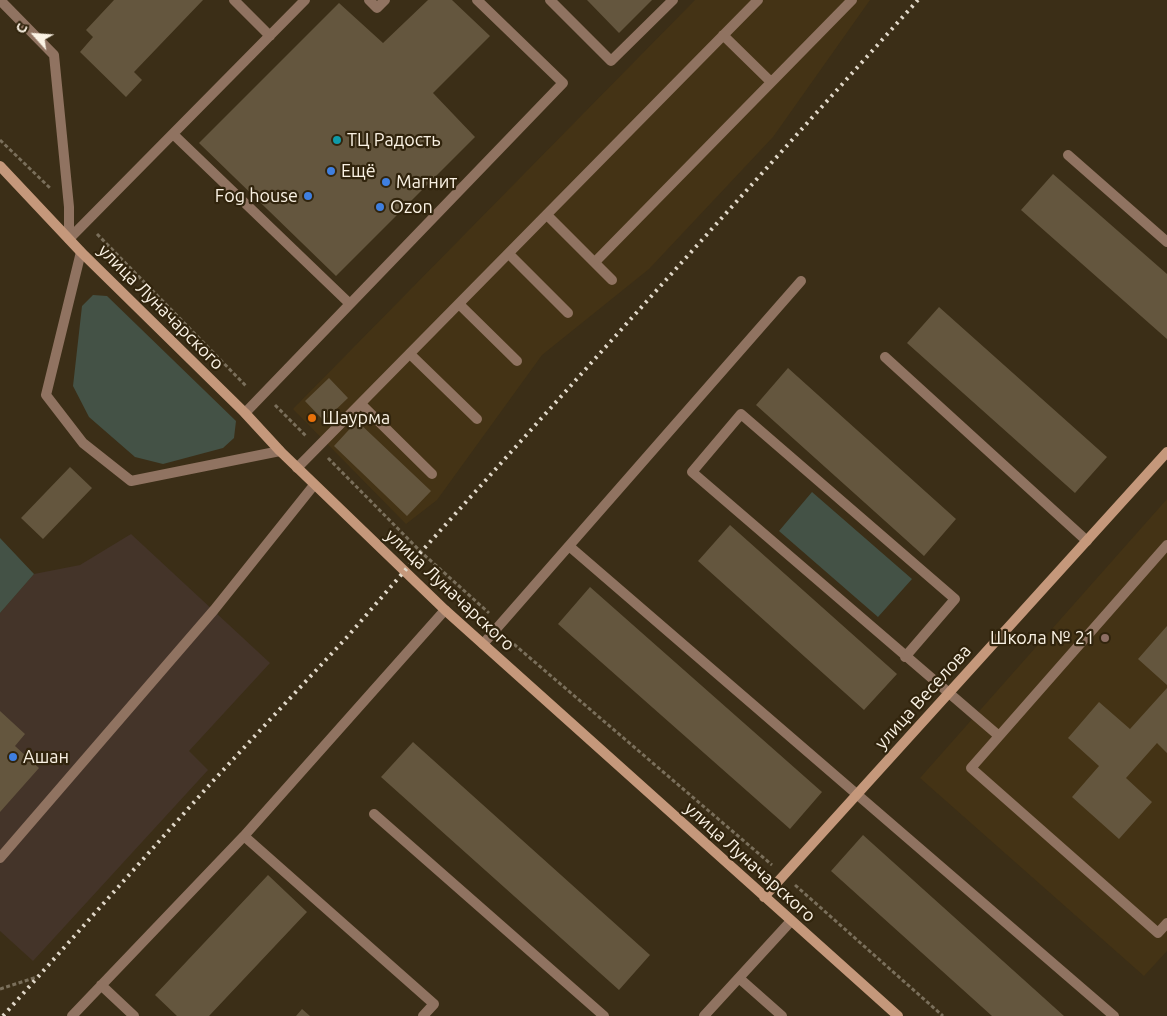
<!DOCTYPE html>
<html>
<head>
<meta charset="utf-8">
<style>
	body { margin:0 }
	#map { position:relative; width:1167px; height:1016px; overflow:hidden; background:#3b2e17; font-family:Ubuntu,sans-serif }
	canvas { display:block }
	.north { position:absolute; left:10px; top:10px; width:50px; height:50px; -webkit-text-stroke:4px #31240d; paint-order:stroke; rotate:296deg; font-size:14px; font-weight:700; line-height:20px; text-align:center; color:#faf2e4 }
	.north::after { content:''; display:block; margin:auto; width:18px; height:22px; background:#faf2e4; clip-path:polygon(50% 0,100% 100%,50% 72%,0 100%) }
</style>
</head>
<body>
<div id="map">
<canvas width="1167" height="1016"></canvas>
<div class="north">С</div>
</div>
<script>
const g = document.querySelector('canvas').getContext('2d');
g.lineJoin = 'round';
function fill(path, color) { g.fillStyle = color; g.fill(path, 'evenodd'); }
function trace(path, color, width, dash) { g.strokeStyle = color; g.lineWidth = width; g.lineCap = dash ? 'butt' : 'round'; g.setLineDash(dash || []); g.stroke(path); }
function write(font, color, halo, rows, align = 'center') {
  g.font = font + ' Ubuntu,sans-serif'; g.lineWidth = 4.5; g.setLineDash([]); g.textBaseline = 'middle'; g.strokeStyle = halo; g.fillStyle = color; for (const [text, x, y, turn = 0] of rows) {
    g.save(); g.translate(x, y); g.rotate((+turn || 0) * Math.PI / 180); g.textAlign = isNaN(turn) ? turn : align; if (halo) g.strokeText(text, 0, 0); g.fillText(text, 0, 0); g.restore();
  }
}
const commercial = new Path2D(`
	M131,534L270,663L189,751L208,770L33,961L0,931V613L34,574L80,565Z`);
const built = new Path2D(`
	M695,0H870L773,137L649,269L542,355L437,500L406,524L293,409Z
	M1167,499V951L1144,976L920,778Z`);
const green = new Path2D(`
	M93,295L107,296L236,421L234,438L223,448L163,464L135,457L89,417L73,386L82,306Z
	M812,492L912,579L878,617L779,531Z
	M0,538L34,574L0,613Z`);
const building = new Path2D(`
	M114,0H203L134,72L142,80L126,97L80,52L93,37L86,30Z
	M428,0H452L490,36L433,93L475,137L336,276L199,143L339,3L383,43Z
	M587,0H652L619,33Z
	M1053,174L1167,274V339L1021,210Z
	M939,307L1107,457L1075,493L907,343Z
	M788,368L956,519L924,556L756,405Z
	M329,378L348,398L324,421L305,401Z
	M357,421L431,491L407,516L334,446Z
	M70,467L92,488L43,539L21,518Z
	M730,525L897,674L864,710L698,561Z
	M590,587L822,792L790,829L558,624Z
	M1167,626V685L1138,659Z
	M1167,688V753L1157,743L1126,778L1152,802L1119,839L1072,797L1099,766L1068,738L1099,702L1130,729Z
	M0,711L25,734L15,746L39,768L0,812Z
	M413,742L650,955L619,990L381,777Z
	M863,835L1064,1016H992L831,871Z
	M268,875L307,912L209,1016H177L155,995Z
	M302,1009L310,1016H296Z`);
const path = new Path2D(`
	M0,140L50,188
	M97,234L247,387
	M275,405L306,436
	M328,458L421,552L489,613
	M509,640L772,865
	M795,885L943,1016
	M0,989L37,977`);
const lane = new Path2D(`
	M0,0L54,55L69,207V239L305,0
	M234,0L270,36
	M369,0L377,8L385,0
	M550,0L611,61L673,0
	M723,35L771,82
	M173,134L350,304L245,413
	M1068,155L1167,242
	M547,215L612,280
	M81,252L46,395L83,443L131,481L280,451
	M509,254L568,313
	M595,262L852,0
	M350,304L563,83L477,0
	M459,304L517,361
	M410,354L477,419
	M885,357L1087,541
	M361,404L432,474
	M297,468L758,0
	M1167,545L971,768L1158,933L1167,923
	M569,546L1114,1016
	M483,644L801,281
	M905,657L955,599L741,414L692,472L999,736
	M374,814L604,1016
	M0,858L214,610L314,485
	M739,978L782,1016
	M101,985L134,1016
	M72,1016L244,836
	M423,1016L434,1004L244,836L445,610
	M704,1016L791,921`);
const secondary = new Path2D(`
	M0,166L81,252L245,413L280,451L445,610L898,1016
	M764,897L1167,452`);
const rail = new Path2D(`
	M3,1016L212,782L348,636L421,552L918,0`);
const markers = [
	[337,140,5,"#0f9aa8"],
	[331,171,5,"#3f7fe0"],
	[386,182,5,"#3f7fe0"],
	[308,196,5,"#3f7fe0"],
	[380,207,5,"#3f7fe0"],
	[312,418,5,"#e8710a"],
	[1105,638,5,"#8d6e63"],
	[13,757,5,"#3f7fe0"]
];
const poiNames = [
	["ТЦ Радость",347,140],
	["Ещё",341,171],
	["Магнит",396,182],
	["Fog house",298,196,"right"],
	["Ozon",390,207],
	["Шаурма",322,418],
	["Школа № 21",1095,638,"right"],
	["Ашан",23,757]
];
const streetNames = [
	["улица Луначарского",161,307,45],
	["улица Луначарского",450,590,43],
	["улица Веселова",923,697,-48],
	["улица Луначарского",750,862,42]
];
fill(commercial, '#443429');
fill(built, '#443315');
fill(green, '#445246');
fill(building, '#64563e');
trace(path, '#7a6f5b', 3, [4, 2.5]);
trace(lane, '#907361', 10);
trace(secondary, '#c5987b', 10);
trace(rail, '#e1d8c9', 4, [2.5, 5]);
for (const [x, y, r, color] of markers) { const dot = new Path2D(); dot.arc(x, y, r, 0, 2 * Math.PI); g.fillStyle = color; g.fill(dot); trace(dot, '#31240d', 2); }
write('18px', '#faf2e4', '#31240d', poiNames, 'left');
write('18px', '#faf2e4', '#31240d', streetNames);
</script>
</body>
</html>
